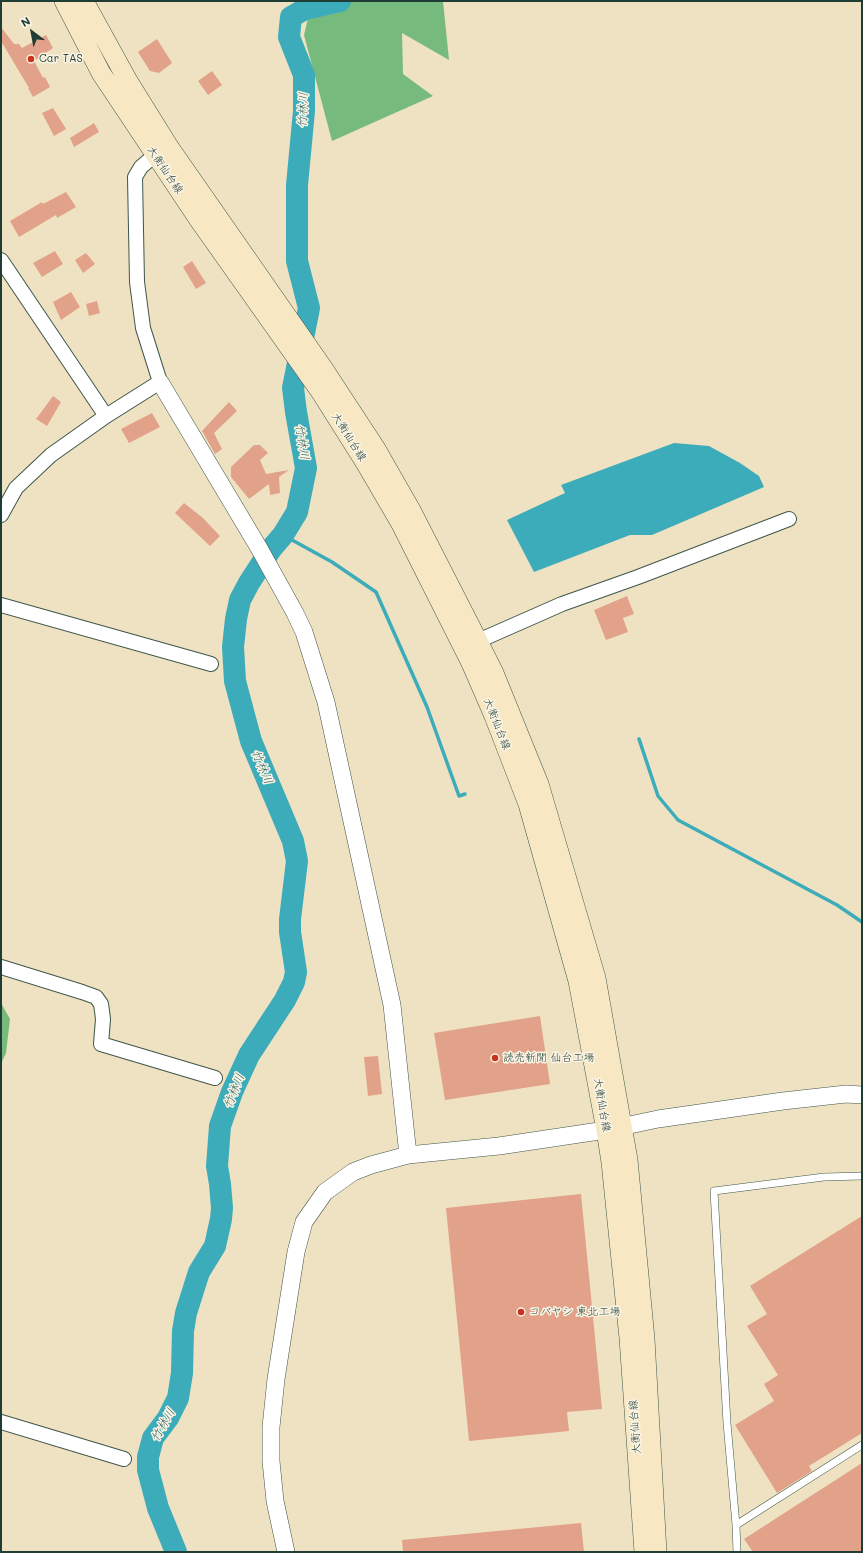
<!DOCTYPE html>
<html>
<head>
<meta charset="utf-8">
<style>
	body { margin:0 }
	#map { position:relative; width:863px; height:1553px; overflow:hidden; background:#efe2c2; font-family:Mali,sans-serif }
	canvas { display:block }
	.frame { position:absolute; inset:0; border:2px solid #1f3d34; pointer-events:none }
	.north { position:absolute; left:12px; top:12px; width:40px; height:40px; -webkit-text-stroke:3px #fcf5e5; paint-order:stroke; rotate:328deg; font-size:11px; font-weight:700; line-height:16px; text-align:center; color:#1f3d34 }
	.north::after { content:''; display:block; margin:auto; width:14px; height:18px; background:#1f3d34; clip-path:polygon(50% 0,100% 100%,50% 72%,0 100%) }
</style>
</head>
<body>
<div id="map">
<canvas width="863" height="1553"></canvas>
<div class="frame"></div>
<div class="north">N</div>
</div>
<script>
const g = document.querySelector('canvas').getContext('2d');
g.lineJoin = 'round';
function fill(path, color) { g.fillStyle = color; g.fill(path, 'evenodd'); }
function trace(path, color, width, dash) { g.strokeStyle = color; g.lineWidth = width; g.lineCap = dash ? 'butt' : 'round'; g.setLineDash(dash || []); g.stroke(path); }
function write(font, color, halo, rows, align = 'center') {
  g.font = font + ' Mali,"Klee One",sans-serif'; g.lineWidth = 3; g.setLineDash([]); g.textBaseline = 'middle'; g.strokeStyle = halo; g.fillStyle = color; for (const [text, x, y, turn = 0] of rows) {
    g.save(); g.translate(x, y); g.rotate((+turn || 0) * Math.PI / 180); g.textAlign = isNaN(turn) ? turn : align; if (halo) g.strokeText(text, 0, 0); g.fillText(text, 0, 0); g.restore();
  }
}
const forest = new Path2D(`
	M312,1H443L449,60L402,33L403,74L433,96L332,141L304,35Z
	M1,1003L10,1019L6,1053L1,1064Z`);
const water = new Path2D(`
	M674,443L709,446L740,463L759,476L764,487L652,535H630L534,572L507,520L565,493L561,485Z`);
const stream = new Path2D(`
	M283,535L332,562L376,592L427,707L459,796L465,794
	M639,739L658,796L678,820L837,905L862,922`);
const river = new Path2D(`
	M176,1552L158,1508L148,1470V1457L153,1438L168,1418L178,1398L182,1373L183,1331L186,1313L199,1272L215,1246L221,1219L222,1208L220,1184L217,1166L220,1126L232,1092L249,1055L285,1000L294,982L296,972L290,932V919L297,861L293,841L251,741L235,681L233,647L236,619L240,600L249,583L271,549L283,535L297,512L306,468L296,412L293,388L309,308L297,261V185L304,111V75L289,37L291,17L305,9L340,1`);
const building = new Path2D(`
	M1,27L14,44H19L22,48L46,35L53,48L34,61L43,78L45,77L50,87L33,97L28,88H29L1,41Z
	M157,39L172,63L159,73L150,71L138,52Z
	M212,71L222,85L208,95L198,81Z
	M53,108L66,129L54,136L42,113Z
	M94,123L99,132L74,147L70,138Z
	M66,192L76,207L57,218L56,215L19,237L10,221L42,202L43,204Z
	M55,251L63,264L42,277L33,263Z
	M86,253L95,264L83,273L75,260Z
	M192,261L206,283L196,289L183,267Z
	M71,292L80,307L61,320L53,302Z
	M97,301L100,313L89,316L86,304Z
	M53,396L61,402L47,426L36,419Z
	M229,402L237,411L214,433L222,449L215,454L202,431Z
	M152,413L160,427L129,443L121,429Z
	M254,445H260L268,453L260,460L266,474L289,470L279,477L280,493L270,495L269,484L249,499L231,477V467Z
	M184,503L203,518L220,536L210,546L175,513Z
	M627,596L634,614L623,618L628,632L606,640L594,610Z
	M540,1016L550,1084L445,1100L434,1033Z
	M378,1056L382,1094L368,1096L364,1057Z
	M581,1194L602,1409L567,1412L569,1431L469,1441L446,1208Z
	M862,1216V1433L809,1466L812,1471L777,1493L735,1425L774,1401L764,1384L778,1375L747,1326L767,1314L750,1286Z
	M862,1463V1552H753L744,1539Z
	M581,1523L584,1552H403L402,1540Z`);
const service = new Path2D(`
	M736,1525L727,1423L714,1191L824,1177L862,1176
	M737,1552L736,1525L862,1445`);
const minor = new Path2D(`
	M1,260L106,416
	M1,515L16,488L51,455L106,416L160,382L143,328L137,282L135,177L141,167L155,155
	M1,605L211,664
	M478,641L562,604L638,577L789,519
	M1,967L82,992L96,997L101,1004L102,1011L103,1019L101,1044L215,1078
	M1,1422L124,1459`);
const tertiary = new Path2D(`
	M160,382L259,548L295,613L304,632L326,702L392,1005L408,1155
	M286,1552L275,1501L271,1461V1427L276,1379L296,1252L304,1222L325,1192L353,1172L371,1165L408,1155L499,1146L606,1130L658,1119L783,1101L846,1094L862,1095`);
const secondary = new Path2D(`
	M64,1L101,73L199,220L320,391L366,464L401,524L471,663L494,716L528,804L578,981L606,1130L611,1162L629,1338L644,1552
	M84,1L128,81L169,147L323,368L376,449L412,512L478,641L494,673L539,784L596,978L628,1160L645,1339L657,1552`);
const markers = [
	[31,59,4,"#c8321e"],
	[495,1058,4,"#c8321e"],
	[521,1312,4,"#c8321e"]
];
const poiNames = [
	["Car TAS",39,59],
	["読売新聞 仙台工場",503,1058],
	["コバヤシ 東北工場",529,1312]
];
const streetNames = [
	["大衡仙台線",165,170,56],
	["大衡仙台線",349,437,58],
	["大衡仙台線",497,724,68],
	["大衡仙台線",602,1105,80],
	["大衡仙台線",635,1427,-94]
];
const waterNames = [
	["竹林川",303,110,-88],
	["竹林川",302,442,81],
	["竹林川",262,767,67],
	["竹林川",234,1091,-68],
	["竹林川",163,1425,-60]
];
fill(forest, '#76ba7e');
fill(water, '#3dacba');
trace(stream, '#3dacba', 3.5);
trace(river, '#3dacba', 22);
fill(building, '#e1a289');
trace(service, '#3e5649', 8);
trace(minor, '#3e5649', 16);
trace(tertiary, '#3e5649', 18);
trace(secondary, '#3e5649', 20);
trace(service, '#fff', 7);
trace(minor, '#fff', 14);
trace(tertiary, '#fff', 17);
trace(secondary, '#f7e8c3', 19);
for (const [x, y, r, color] of markers) { const dot = new Path2D(); dot.arc(x, y, r, 0, 2 * Math.PI); g.fillStyle = color; g.fill(dot); trace(dot, '#fcf5e5', 1.5); }
write('11px', '#1f3d34', '#fcf5e5', poiNames, 'left');
write('11px', '#1f3d34', '#fcf5e5', streetNames);
write('italic 12px', '#285e5c', '#fcf5e5', waterNames);
</script>
</body>
</html>
